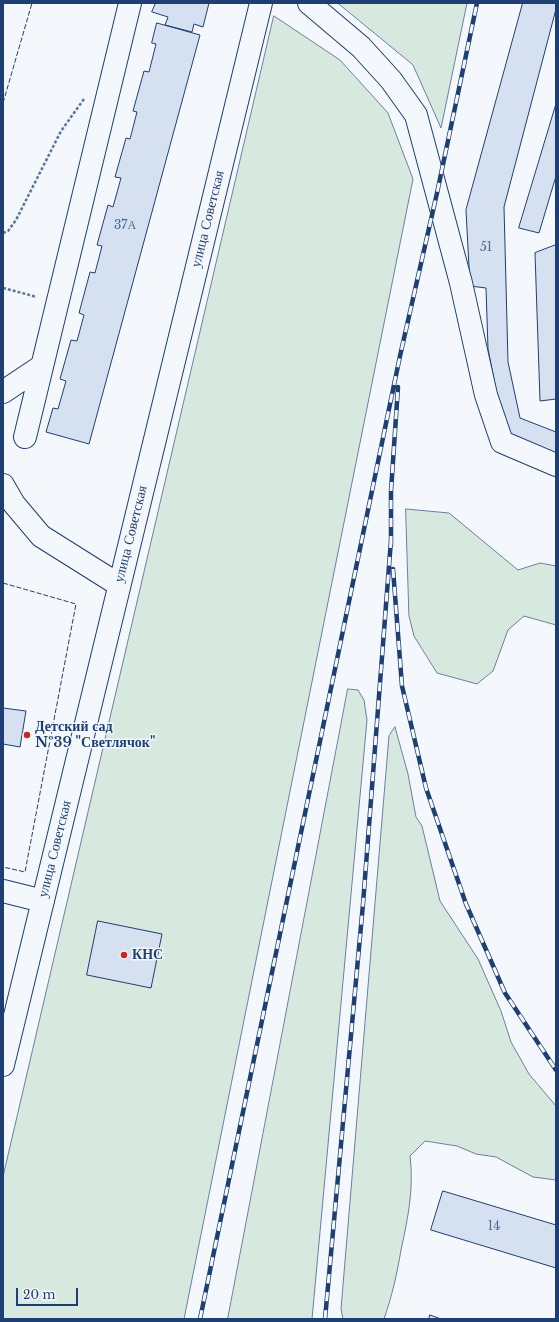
<!DOCTYPE html>
<html>
<head>
<meta charset="utf-8">
<style>
	body { margin:0 }
	#map { position:relative; width:559px; height:1322px; overflow:hidden; background:#f4f7fb; font-family:"Libre Baskerville",serif }
	canvas { display:block }
	.frame { position:absolute; inset:0; border:4px solid #1d3f73; pointer-events:none }
	.scale { position:absolute; left:16px; top:1288px; width:62px; height:18px; box-sizing:border-box; border:2px solid #1d3f73; border-top:0; padding-left:5px; font-size:12px; line-height:14px; white-space:nowrap; color:#1d3f73; -webkit-text-stroke:3px #f4f7fb; paint-order:stroke }
</style>
</head>
<body>
<div id="map">
<canvas width="559" height="1322"></canvas>
<div class="frame"></div>
<div class="scale">20 m</div>
</div>
<script>
const g = document.querySelector('canvas').getContext('2d');
g.lineJoin = 'round';
function fill(path, color) { g.fillStyle = color; g.fill(path, 'evenodd'); }
function trace(path, color, width, dash) { g.strokeStyle = color; g.lineWidth = width; g.lineCap = dash ? 'butt' : 'round'; g.setLineDash(dash || []); g.stroke(path); }
function write(font, color, halo, rows, align = 'center') {
  g.font = font + ' "Libre Baskerville",serif'; g.lineWidth = 3; g.setLineDash([]); g.textBaseline = 'middle'; g.strokeStyle = halo; g.fillStyle = color; for (const [text, x, y, turn = 0] of rows) {
    g.save(); g.translate(x, y); g.rotate((+turn || 0) * Math.PI / 180); g.textAlign = isNaN(turn) ? turn : align; if (halo) g.strokeText(text, 0, 0); g.fillText(text, 0, 0); g.restore();
  }
}
const green = new Path2D(`
	M338,3H467L441,128L413,65Z
	M274,16L340,60L388,113L413,179L184,1319H3V1177Z
	M406,509L449,513L518,570L540,563L556,566V625L524,616L508,630L493,671L477,684L437,673L414,636L409,616Z
	M348,689L358,690L364,700L367,720L312,1319H228Z
	M395,727L408,774L416,817L422,826L440,901L478,959L501,1011L511,1042L529,1074L556,1106V1180L533,1177L496,1157L476,1154L457,1146L425,1141L410,1156C414,1188 408,1218 401,1250C397,1274 392,1296 384,1319H343L341,1309L389,736Z`);
const building = new Path2D(`
	M156,3H209L203,27L194,24L192,32L165,25L168,17L152,12Z
	M523,3H556V9L504,207L508,362L520,418L556,432V453L505,435L488,349L486,288L470,286L466,210Z
	M157,23L200,35L89,444L46,432L53,408L58,409L66,381L60,379L71,340L77,341L84,315L79,313L90,272L95,273L102,246L97,245L108,205L113,207L121,178L115,177L126,138L130,139L137,112L133,111L144,71L149,72L156,44L152,43Z
	M556,104V176L539,233L519,228Z
	M556,245V399L540,401L535,253Z
	M3,708L26,711L20,747L3,744Z
	M98,921L162,934L151,988L87,975Z
	M443,1191L556,1225V1268L431,1230Z
	M430,1315L441,1319H429Z`);
const path = new Path2D(`
	M3,233L8,231L16,220L61,131L84,99
	M3,288L37,297`);
const minor = new Path2D(`
	M309,3L361,47L391,80L416,115L461,283L486,395L502,442L556,465
	M3,392L42,366
	M25,437L130,3
	M3,485L14,504L41,536L119,585
	M3,891L43,901
	M3,1065L261,3`);
const rail = new Path2D(`
	M391,545V491L398,387
	M393,569L402,686L426,788L466,904L505,993L556,1070
	M200,1319L400,356L437,193L477,3
	M325,1319L363,904L391,540`);
const fence = new Path2D(`
	M3,103L32,3
	M3,583L76,604L25,872L3,867`);
const markers = [
	[27,735,4,"#c62828"],
	[124,955,4,"#c62828"]
];
const numberNames = [
	["37А",125,226],
	["51",486,248],
	["14",494,1227]
];
const streetNames = [
	["улица Советская",208,219,-76],
	["улица Советская",131,534,-76],
	["улица Советская",55,849,-76]
];
const poiNames = [
	["Детский сад",35,727],
	["№39 \"Светлячок\"",35,743],
	["КНС",132,955]
];
fill(green, '#d7e8df');
trace(green, '#687fa3', 1);
fill(building, '#d5e0f0');
trace(building, '#1d3f73', 1);
trace(minor, '#1d3f73', 24);
trace(path, '#5e769c', 2.5, [3, 2]);
trace(minor, '#f4f7fb', 22);
trace(rail, '#1d3f73', 4.5);
trace(rail, '#f4f7fb', 3, [9]);
trace(fence, '#1d3f73', 1, [5, 2]);
for (const [x, y, r, color] of markers) { const dot = new Path2D(); dot.arc(x, y, r, 0, 2 * Math.PI); g.fillStyle = color; g.fill(dot); trace(dot, '#f4f7fb', 1.5); }
write('12px', '#4b6792', null, numberNames);
write('14px', '#1d3f73', '#f4f7fb', streetNames);
write('bold 14px', '#1d3f73', '#f4f7fb', poiNames, 'left');
</script>
</body>
</html>
